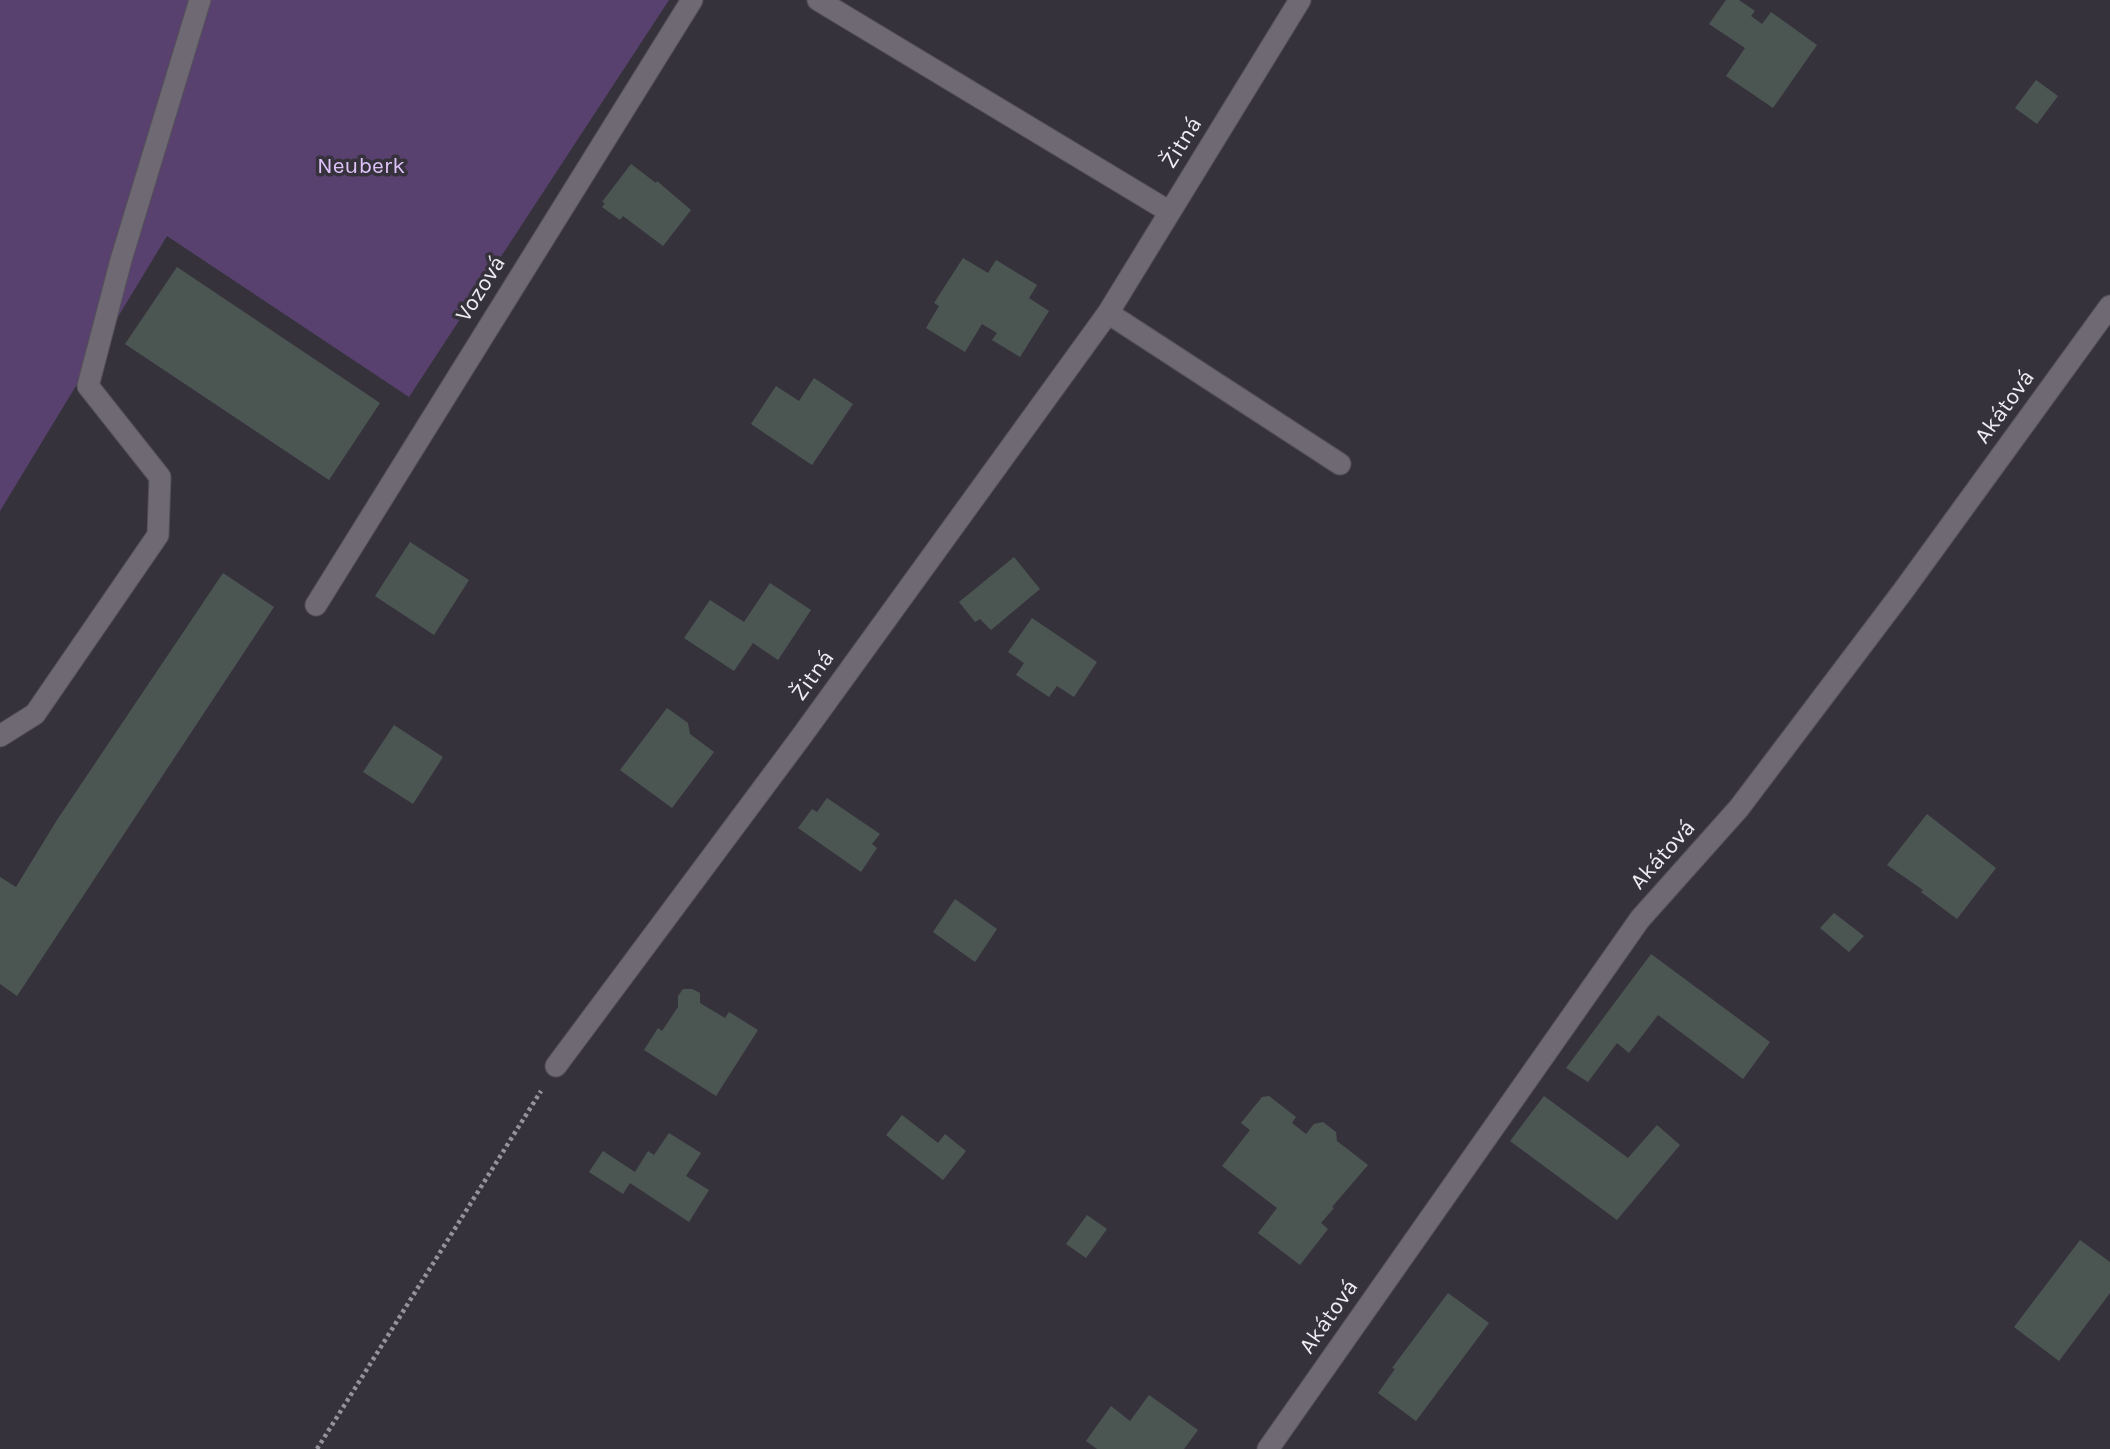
<!DOCTYPE html>
<html>
<head>
<meta charset="utf-8">
<style>
	body { margin:0 }
	canvas { display:block; background:#36323b }
</style>
</head>
<body>
<canvas width="2110" height="1449"></canvas>
<script>
const g = document.querySelector('canvas').getContext('2d');
g.lineJoin = 'round';
function fill(path, color) { g.fillStyle = color; g.fill(path, 'evenodd'); }
function trace(path, color, width, dash) { g.strokeStyle = color; g.lineWidth = width; g.lineCap = dash ? 'butt' : 'round'; g.setLineDash(dash || []); g.stroke(path); }
function write(font, color, halo, rows, align = 'center') {
  g.font = font + ' Karla,sans-serif'; g.lineWidth = 7; g.setLineDash([]); g.textBaseline = 'middle'; g.strokeStyle = halo; g.fillStyle = color; for (const [text, x, y, turn = 0] of rows) {
    g.save(); g.translate(x, y); g.rotate((+turn || 0) * Math.PI / 180); g.textAlign = isNaN(turn) ? turn : align; if (halo) g.strokeText(text, 0, 0); g.fillText(text, 0, 0); g.restore();
  }
}
const green = new Path2D(`
	M0,0H669L409,397L167,236L0,511Z`);
const building = new Path2D(`
	M1726,0H1739L1755,11L1751,16L1762,24L1771,12L1817,45L1773,108L1726,76L1745,48L1709,24Z
	M2036,80L2058,96L2037,124L2015,108Z
	M631,164L656,183L657,181L691,210L663,246L623,216L620,220L602,207L605,203L602,202Z
	M963,258L988,273L996,260L1037,285L1029,298L1049,311L1020,357L992,340L997,333L982,324L965,352L926,328L939,306L934,303Z
	M177,267L380,403L329,480L125,344Z
	M814,378L853,404L812,465L751,424L776,386L799,401Z
	M410,542L469,580L434,635L375,596Z
	M1014,557L1040,589L991,630L980,619L975,622L959,602Z
	M223,573L274,607L17,996L0,984V877L16,887L57,820Z
	M770,583L811,610L778,660L753,643L734,671L684,638L710,600L744,622Z
	M1032,618L1097,662L1074,697L1057,686L1049,697L1016,675L1024,663L1008,652Z
	M667,708L688,723L690,734L714,752L672,808L620,770Z
	M394,725L443,757L413,804L363,772Z
	M827,798L880,834L872,844L877,848L861,872L798,828L812,809L817,812Z
	M1927,814L1996,868L1957,919L1921,892L1923,890L1887,865Z
	M955,899L997,929L975,962L933,932Z
	M1834,913L1864,936L1849,952L1820,928Z
	M1651,954L1770,1042L1743,1079L1658,1015L1629,1053L1617,1043L1588,1082L1566,1068Z
	M683,989H692L700,993V1003L725,1018L729,1012L758,1030L716,1096L644,1050L658,1028L662,1031L678,1007V996Z
	M1269,1096L1296,1117L1292,1123L1306,1134L1314,1124L1323,1122L1336,1132L1337,1141L1368,1165L1332,1207L1334,1208L1321,1223L1328,1229L1300,1265L1258,1233L1277,1208L1222,1166L1250,1130L1241,1123L1262,1097Z
	M1544,1096L1628,1158L1657,1125L1680,1145L1617,1220L1510,1141Z
	M902,1115L938,1143L945,1134L966,1151L943,1180L886,1135Z
	M669,1133L701,1153L686,1176L709,1190L689,1222L630,1183L623,1194L589,1172L603,1151L635,1172L648,1151L654,1155Z
	M1087,1215L1107,1229L1086,1258L1066,1244Z
	M2080,1240L2110,1262V1293L2059,1361L2014,1327Z
	M1448,1293L1489,1323L1416,1421L1378,1393L1395,1369L1392,1368Z
	M1149,1395L1198,1430L1184,1449H1097L1086,1441L1111,1406L1130,1421Z`);
const path = new Path2D(`
	M317,1449L541,1091`);
const minor = new Path2D(`
	M818,0L1170,212
	M1300,0L1108,313L1340,464
	M316,605L692,0
	M0,736L35,714L158,535L160,477L88,386L121,260L200,0
	M556,1066L801,737L1108,313
	M1268,1449L1640,919L1739,808L1903,591L2110,306`);
const streetNames = [
	["Žitná",1182,143,-58],
	["Vozová",481,289,-58],
	["Akátová",2005,407,-54],
	["Žitná",813,676,-54],
	["Akátová",1663,855,-48],
	["Akátová",1329,1317,-55]
];
const parkNames = [
	["Neuberk",361,166]
];
fill(green, '#59416f');
fill(building, '#4b5653');
trace(minor, '#545158', 23);
trace(path, '#959299', 4.5, [3.5, 3.5]);
trace(minor, '#6e6973', 21);
write('23px', '#efedf2', '#36323b', streetNames);
write('23px', '#dec2f9', '#36323b', parkNames);
</script>
</body>
</html>
